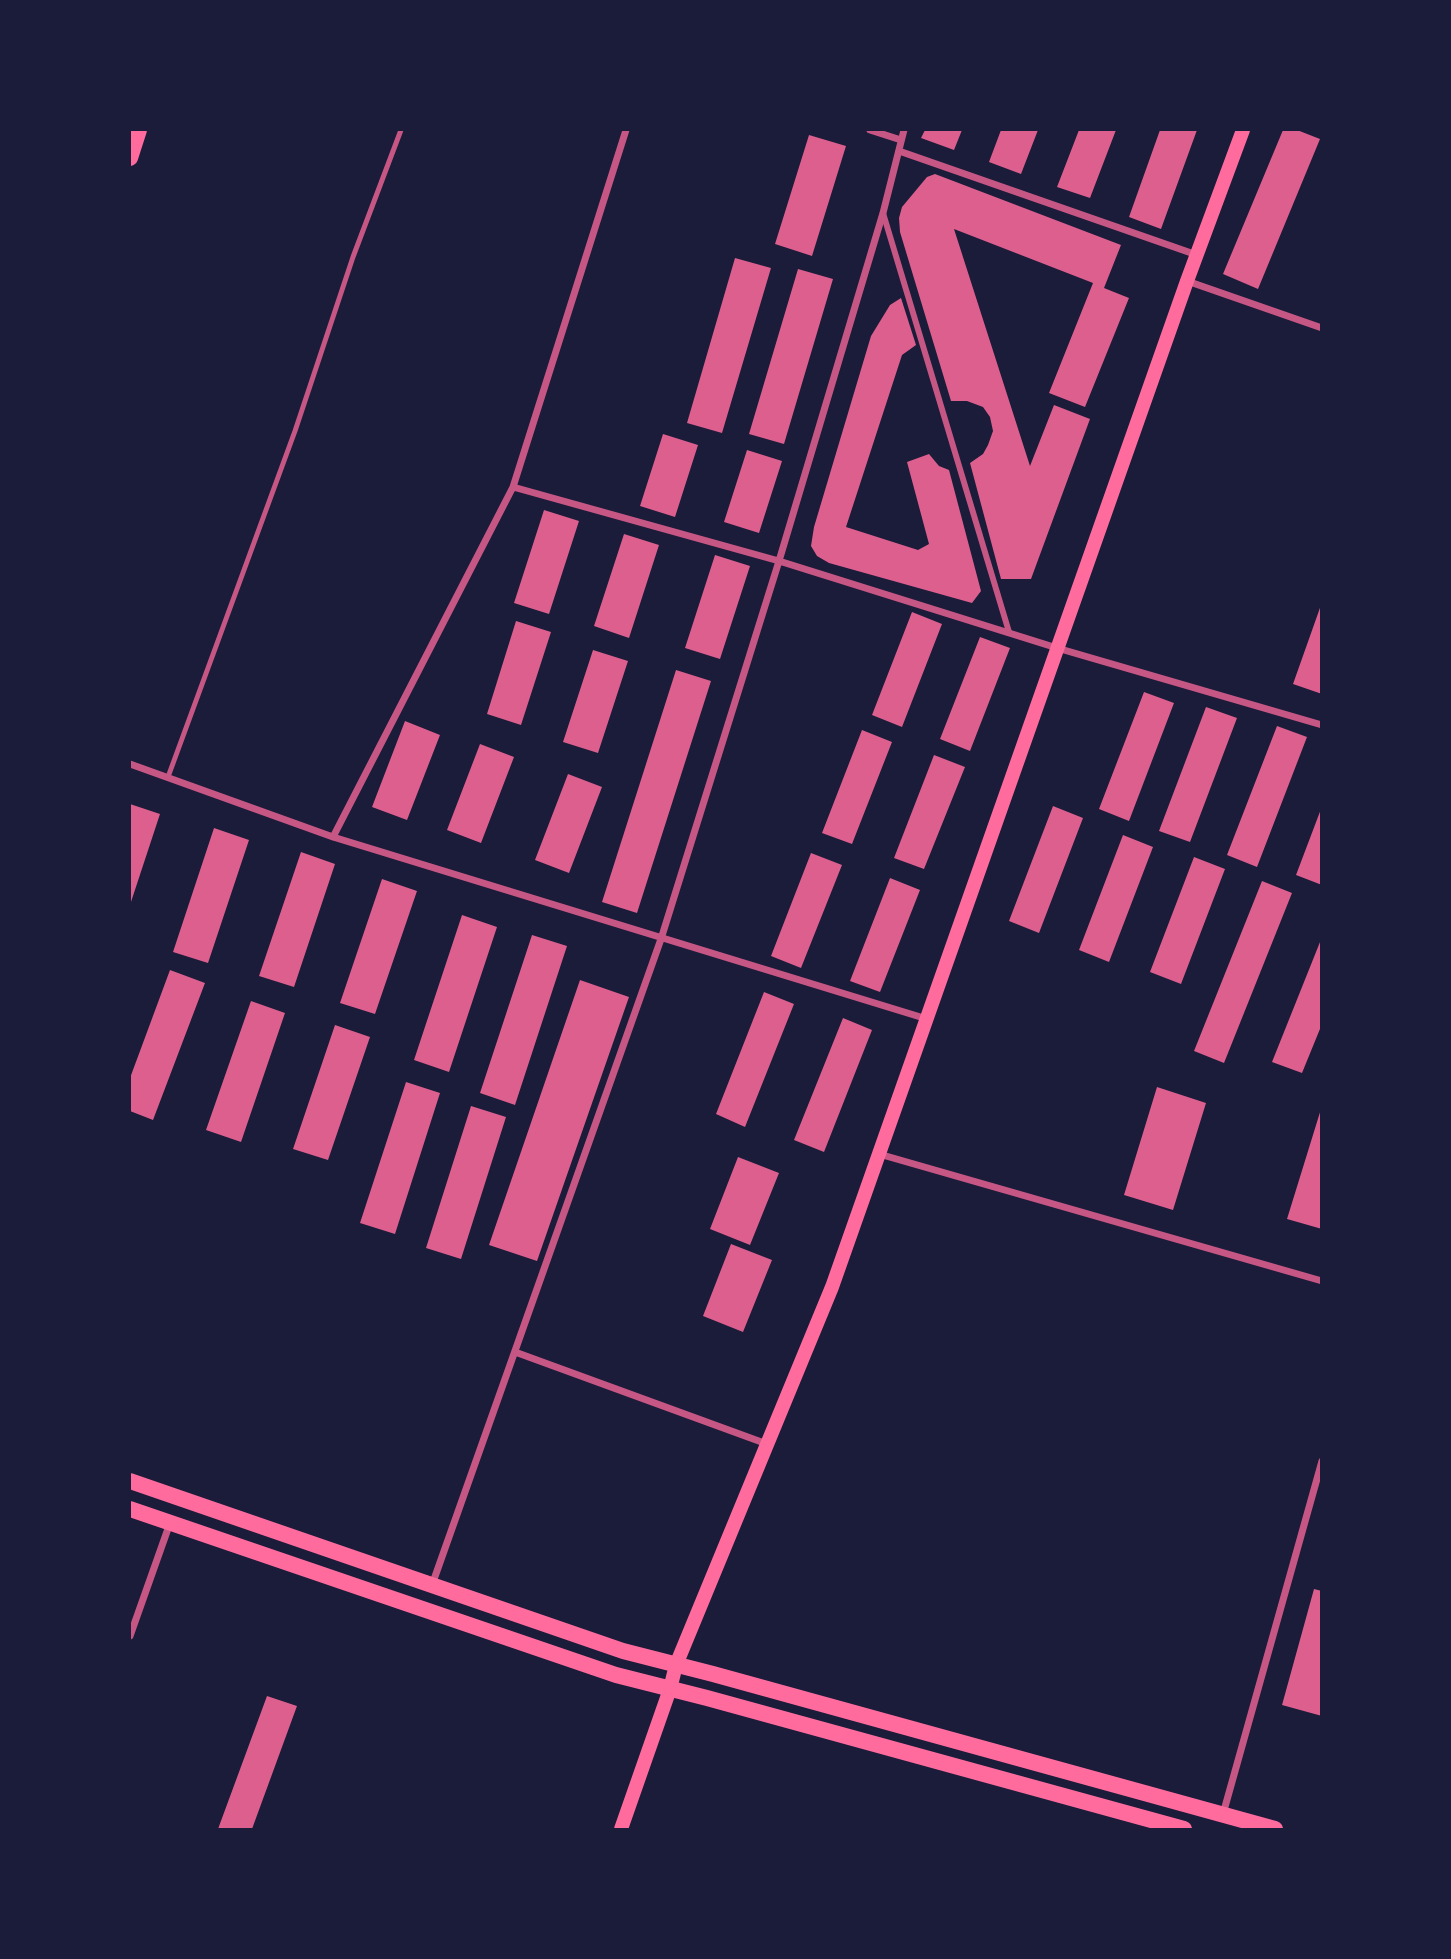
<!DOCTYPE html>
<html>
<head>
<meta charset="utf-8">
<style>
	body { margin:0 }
	#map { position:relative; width:1451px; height:1959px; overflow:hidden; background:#1b1b3a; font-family:"Nunito Sans",sans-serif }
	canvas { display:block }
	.frame { position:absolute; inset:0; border:131px solid #1b1b3a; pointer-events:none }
</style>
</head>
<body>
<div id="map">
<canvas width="1451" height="1959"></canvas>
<div class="frame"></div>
</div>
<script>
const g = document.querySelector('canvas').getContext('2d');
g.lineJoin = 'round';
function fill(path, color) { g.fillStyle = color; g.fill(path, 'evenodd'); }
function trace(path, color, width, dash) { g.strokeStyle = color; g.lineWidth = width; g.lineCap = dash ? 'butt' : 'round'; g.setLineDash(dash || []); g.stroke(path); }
const building = new Path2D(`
	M925,130H962L954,150L921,138Z
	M1001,130H1038L1021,174L989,162Z
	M1079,130H1116L1090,198L1057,187Z
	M1160,130H1197L1161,229L1129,217Z
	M1283,130H1297L1320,139L1258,289L1223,274Z
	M809,135L846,146L812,256L775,244Z
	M935,174L1121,245L1104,288L1129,298L1085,407L1049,393L1093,283L954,229L1030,466L1054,405L1090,419L1031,579H1001L970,463L983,454L988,445L993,431L990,417L983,407L967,401H951L900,232L899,218L902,207L927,177Z
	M735,258L771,268L722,433L687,423Z
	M798,269L833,279L784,444L749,434Z
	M901,298L916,345L902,355L846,527L918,550L929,544L907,462L929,454L939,466L949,470L981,591L972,603L829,563L817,556L811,546L814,527L871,336L890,305Z
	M663,434L698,445L675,517L640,506Z
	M747,450L782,461L759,533L724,522Z
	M544,510L579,521L549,614L514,603Z
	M624,534L659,545L629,638L594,626Z
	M715,555L750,566L720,659L685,648Z
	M1321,605L1322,606V694L1293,684Z
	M912,612L942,624L902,727L872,715Z
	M516,621L551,632L521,725L487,714Z
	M980,637L1010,648L970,751L940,739Z
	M593,650L628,661L598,753L563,742Z
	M676,670L711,681L637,913L602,902Z
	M1144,692L1174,703L1129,821L1099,809Z
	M1206,707L1237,718L1190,842L1159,831Z
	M405,721L440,735L407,820L372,807Z
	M1277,726L1307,737L1257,867L1227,855Z
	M862,730L892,742L852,844L822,833Z
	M480,744L514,757L481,843L447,830Z
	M934,755L965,767L924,869L894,858Z
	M568,774L602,787L569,873L535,860Z
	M130,804L160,814L130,905Z
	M1053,806L1083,818L1039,933L1009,921Z
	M1321,809H1322V885L1296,875Z
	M214,828L249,840L208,963L173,952Z
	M1123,835L1153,847L1109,962L1079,950Z
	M301,852L335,864L294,987L259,976Z
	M811,853L842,865L801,968L771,956Z
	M1194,857L1225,869L1181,984L1150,972Z
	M890,878L920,890L880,992L850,981Z
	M382,879L417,891L375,1014L340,1003Z
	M1262,881L1292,893L1224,1063L1194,1051Z
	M462,915L497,927L449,1072L414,1060Z
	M532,935L567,946L515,1105L480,1093Z
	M1322,937V1024L1302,1073L1272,1062Z
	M170,970L205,983L153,1120L130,1111V1078Z
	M580,980L629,997L537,1261L489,1245Z
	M764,992L794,1004L745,1127L716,1114Z
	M251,1001L285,1013L241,1142L206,1130Z
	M843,1018L872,1030L824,1152L794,1140Z
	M335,1025L370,1037L328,1160L293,1149Z
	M406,1082L440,1093L395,1234L360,1223Z
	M1157,1087L1206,1103L1173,1210L1124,1195Z
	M471,1106L506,1117L461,1259L426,1248Z
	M1321,1109H1322V1229L1287,1219Z
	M738,1157L779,1173L750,1245L710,1229Z
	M731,1244L772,1260L743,1332L703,1316Z
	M1314,1589L1322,1591V1716L1282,1705Z
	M267,1696L297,1706L252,1829H218Z`);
const service = new Path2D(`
	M168,777L295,431L353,257L401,130`);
const pedestrian = new Path2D(`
	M883,213L1009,632`);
const minor = new Path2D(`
	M870,130L901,140
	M899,151L1197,255
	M1187,281L1322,328
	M513,487L779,561L1057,648L1322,725
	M130,764L333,837L927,1019
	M333,837L513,487L626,130
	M879,1154L1322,1281
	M515,1352L767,1444
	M432,1585L661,939L779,561L883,213L904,130
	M130,1636L170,1523
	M1223,1814L1322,1461`);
const secondary = new Path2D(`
	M621,1829L670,1689L676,1665L832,1287L1187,281L1243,130`);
const primary = new Path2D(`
	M130,158L139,130
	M130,1481L623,1651L713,1674L1275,1829
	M130,1509L616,1675L707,1698L1184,1829`);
fill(building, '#dd5f8e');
trace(service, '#c65784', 5);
trace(pedestrian, '#c65784', 6);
trace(minor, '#c65784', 7);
trace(secondary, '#ff6b9d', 14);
trace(primary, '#ff6b9d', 16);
</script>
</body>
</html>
